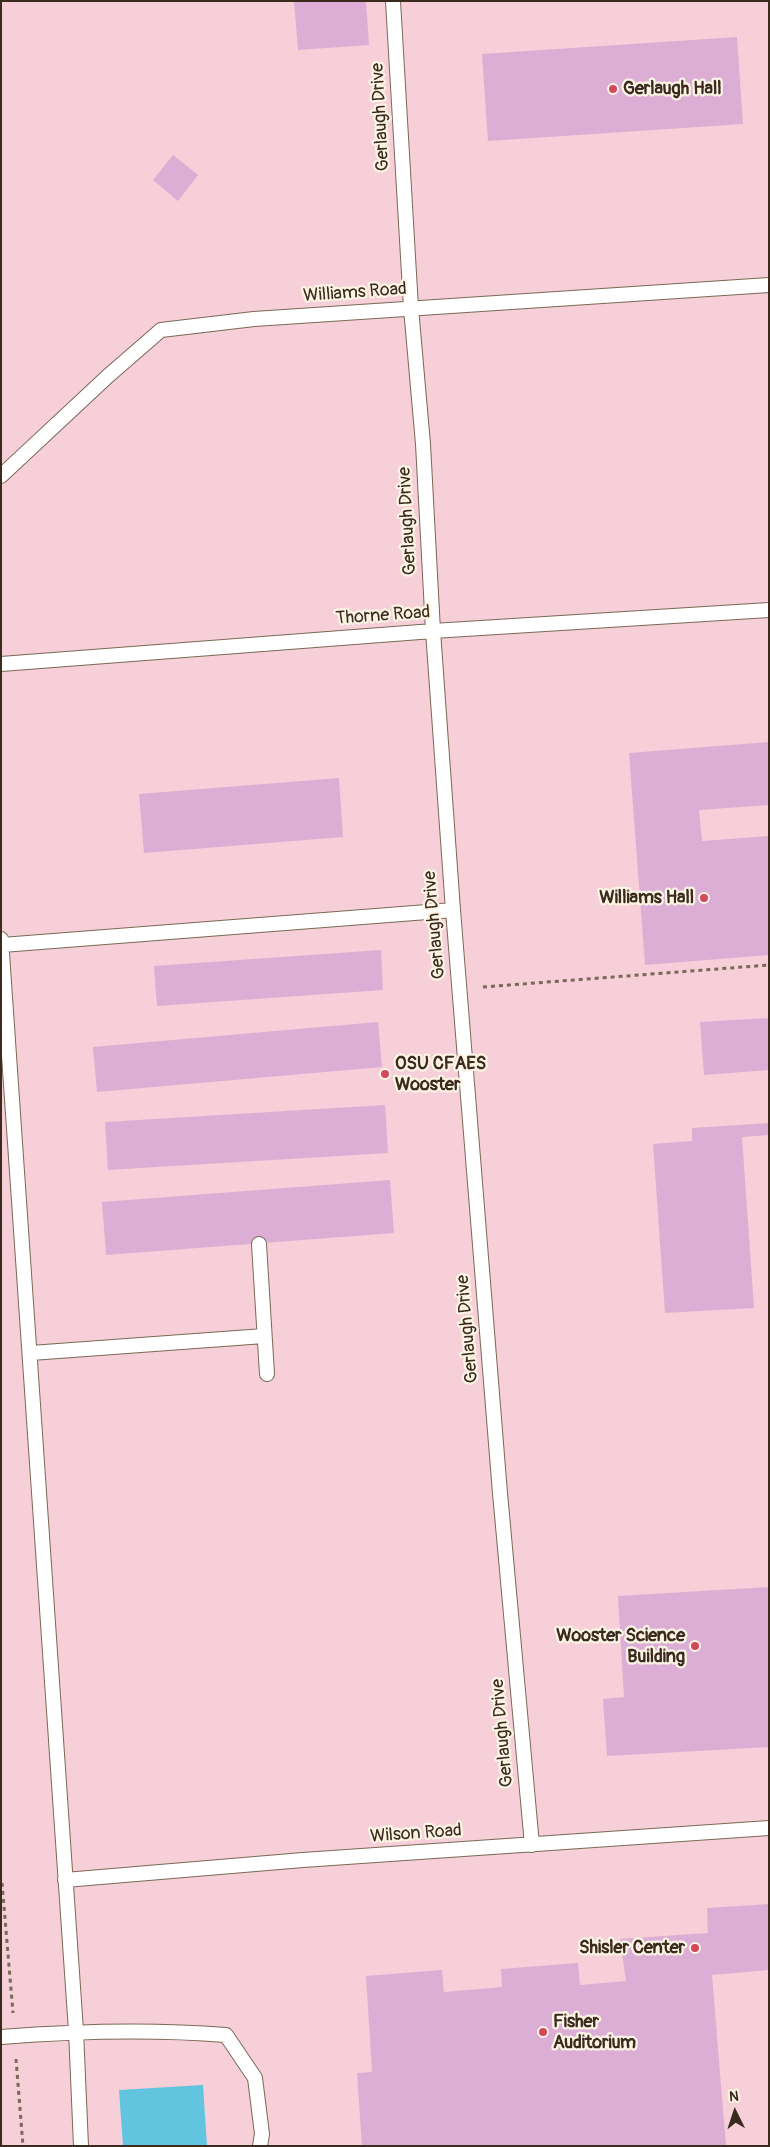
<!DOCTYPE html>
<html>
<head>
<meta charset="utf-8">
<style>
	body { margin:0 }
	#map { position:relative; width:770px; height:2147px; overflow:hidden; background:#f0dfbe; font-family:Pangolin,sans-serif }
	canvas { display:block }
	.frame { position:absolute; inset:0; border:2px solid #3b2a1e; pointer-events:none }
	.north { position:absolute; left:710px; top:2087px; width:50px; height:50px; -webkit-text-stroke:4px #fcf5e5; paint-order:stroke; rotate:356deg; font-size:14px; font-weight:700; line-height:20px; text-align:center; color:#3b2a1e }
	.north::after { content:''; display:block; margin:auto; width:18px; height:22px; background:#3b2a1e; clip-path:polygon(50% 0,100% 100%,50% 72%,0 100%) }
</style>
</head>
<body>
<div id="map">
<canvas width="770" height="2147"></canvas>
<div class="frame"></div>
<div class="north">N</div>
</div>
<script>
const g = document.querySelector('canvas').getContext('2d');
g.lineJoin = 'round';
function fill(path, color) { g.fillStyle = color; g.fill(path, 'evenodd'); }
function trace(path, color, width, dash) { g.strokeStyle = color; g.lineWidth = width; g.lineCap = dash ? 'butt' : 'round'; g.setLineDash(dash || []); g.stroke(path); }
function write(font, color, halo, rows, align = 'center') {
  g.font = font + ' Pangolin,sans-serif'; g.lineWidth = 4.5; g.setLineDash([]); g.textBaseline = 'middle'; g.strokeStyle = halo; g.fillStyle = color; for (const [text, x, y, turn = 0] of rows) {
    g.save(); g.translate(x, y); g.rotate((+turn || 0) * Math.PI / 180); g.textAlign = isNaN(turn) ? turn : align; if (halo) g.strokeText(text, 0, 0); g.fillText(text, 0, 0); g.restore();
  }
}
const built = new Path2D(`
	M1,1H769V2146H1Z`);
const water = new Path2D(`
	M203,2085L207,2146H123L119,2090Z`);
const building = new Path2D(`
	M294,1H366L369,45L298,50Z
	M737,37L743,124L488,141L482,54Z
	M173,155L198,175L178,201L153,180Z
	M769,742V805L699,810L702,841L769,836V955L645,965L629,753Z
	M339,778L343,837L144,853L139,794Z
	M381,950L383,990L157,1006L154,966Z
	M769,1018V1070L704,1075L700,1022Z
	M378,1022L382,1067L97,1092L93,1047Z
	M385,1105L388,1153L108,1170L105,1122Z
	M769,1123V1135L742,1137L754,1308L665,1313L653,1144L692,1141V1128Z
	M390,1180L394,1233L106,1255L102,1202Z
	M769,1587V1747L607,1756L603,1699L624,1697L618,1596Z
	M769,1904V1970L712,1975L726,2146H362L357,2073L372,2072L366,1976L442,1970L444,1992L502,1987L501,1969L578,1963L580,1985L626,1981L620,1939L708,1933L707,1908Z`);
const path = new Path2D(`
	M483,987L769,965
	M2,1883L13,2013
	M16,2059L23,2146`);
const lane = new Path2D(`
	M393,1L411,308L423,444L433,631L453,910L500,1493L532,1845
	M1,476L108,376L161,330L254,319L769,285
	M1,664L433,631L769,610
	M1,939L76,2031L81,2146
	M2,945L453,910
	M259,1244L267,1374
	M31,1353L264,1336
	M65,1880L303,1860L769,1828
	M1,2037C77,2031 151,2029 226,2035L255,2078L262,2134L260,2146`);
const markers = [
	[613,89,5,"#d1495b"],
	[704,898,5,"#d1495b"],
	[385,1074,5,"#d1495b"],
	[695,1646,5,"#d1495b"],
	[695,1948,5,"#d1495b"],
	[543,2032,5,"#d1495b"]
];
const poiNames = [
	["Gerlaugh Hall",623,89],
	["Williams Hall",694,898,"right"],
	["OSU CFAES",395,1064],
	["Wooster",395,1085],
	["Wooster Science",685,1636,"right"],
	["Building",685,1657,"right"],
	["Shisler Center",685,1948,"right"],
	["Fisher",553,2022],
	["Auditorium",553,2043]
];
const streetNames = [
	["Gerlaugh Drive",381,117,-93],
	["Williams Road",355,293,-4],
	["Gerlaugh Drive",408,521,-93],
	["Thorne Road",383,616,-4],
	["Gerlaugh Drive",435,925,-95],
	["Gerlaugh Drive",468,1329,-95],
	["Gerlaugh Drive",503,1733,-95],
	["Wilson Road",416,1834,-4]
];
fill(built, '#f6cfd8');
fill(water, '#62c5e0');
fill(building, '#ddaed5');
trace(lane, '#7a6956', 16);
trace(path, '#7a6956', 3, [4, 4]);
trace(lane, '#fff', 14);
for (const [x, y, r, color] of markers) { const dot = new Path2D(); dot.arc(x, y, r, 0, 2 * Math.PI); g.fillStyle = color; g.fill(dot); trace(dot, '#fcf5e5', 2); }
write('bold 18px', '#3b2a1e', '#fcf5e5', poiNames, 'left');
write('18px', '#3b2a1e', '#fcf5e5', streetNames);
</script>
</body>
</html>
